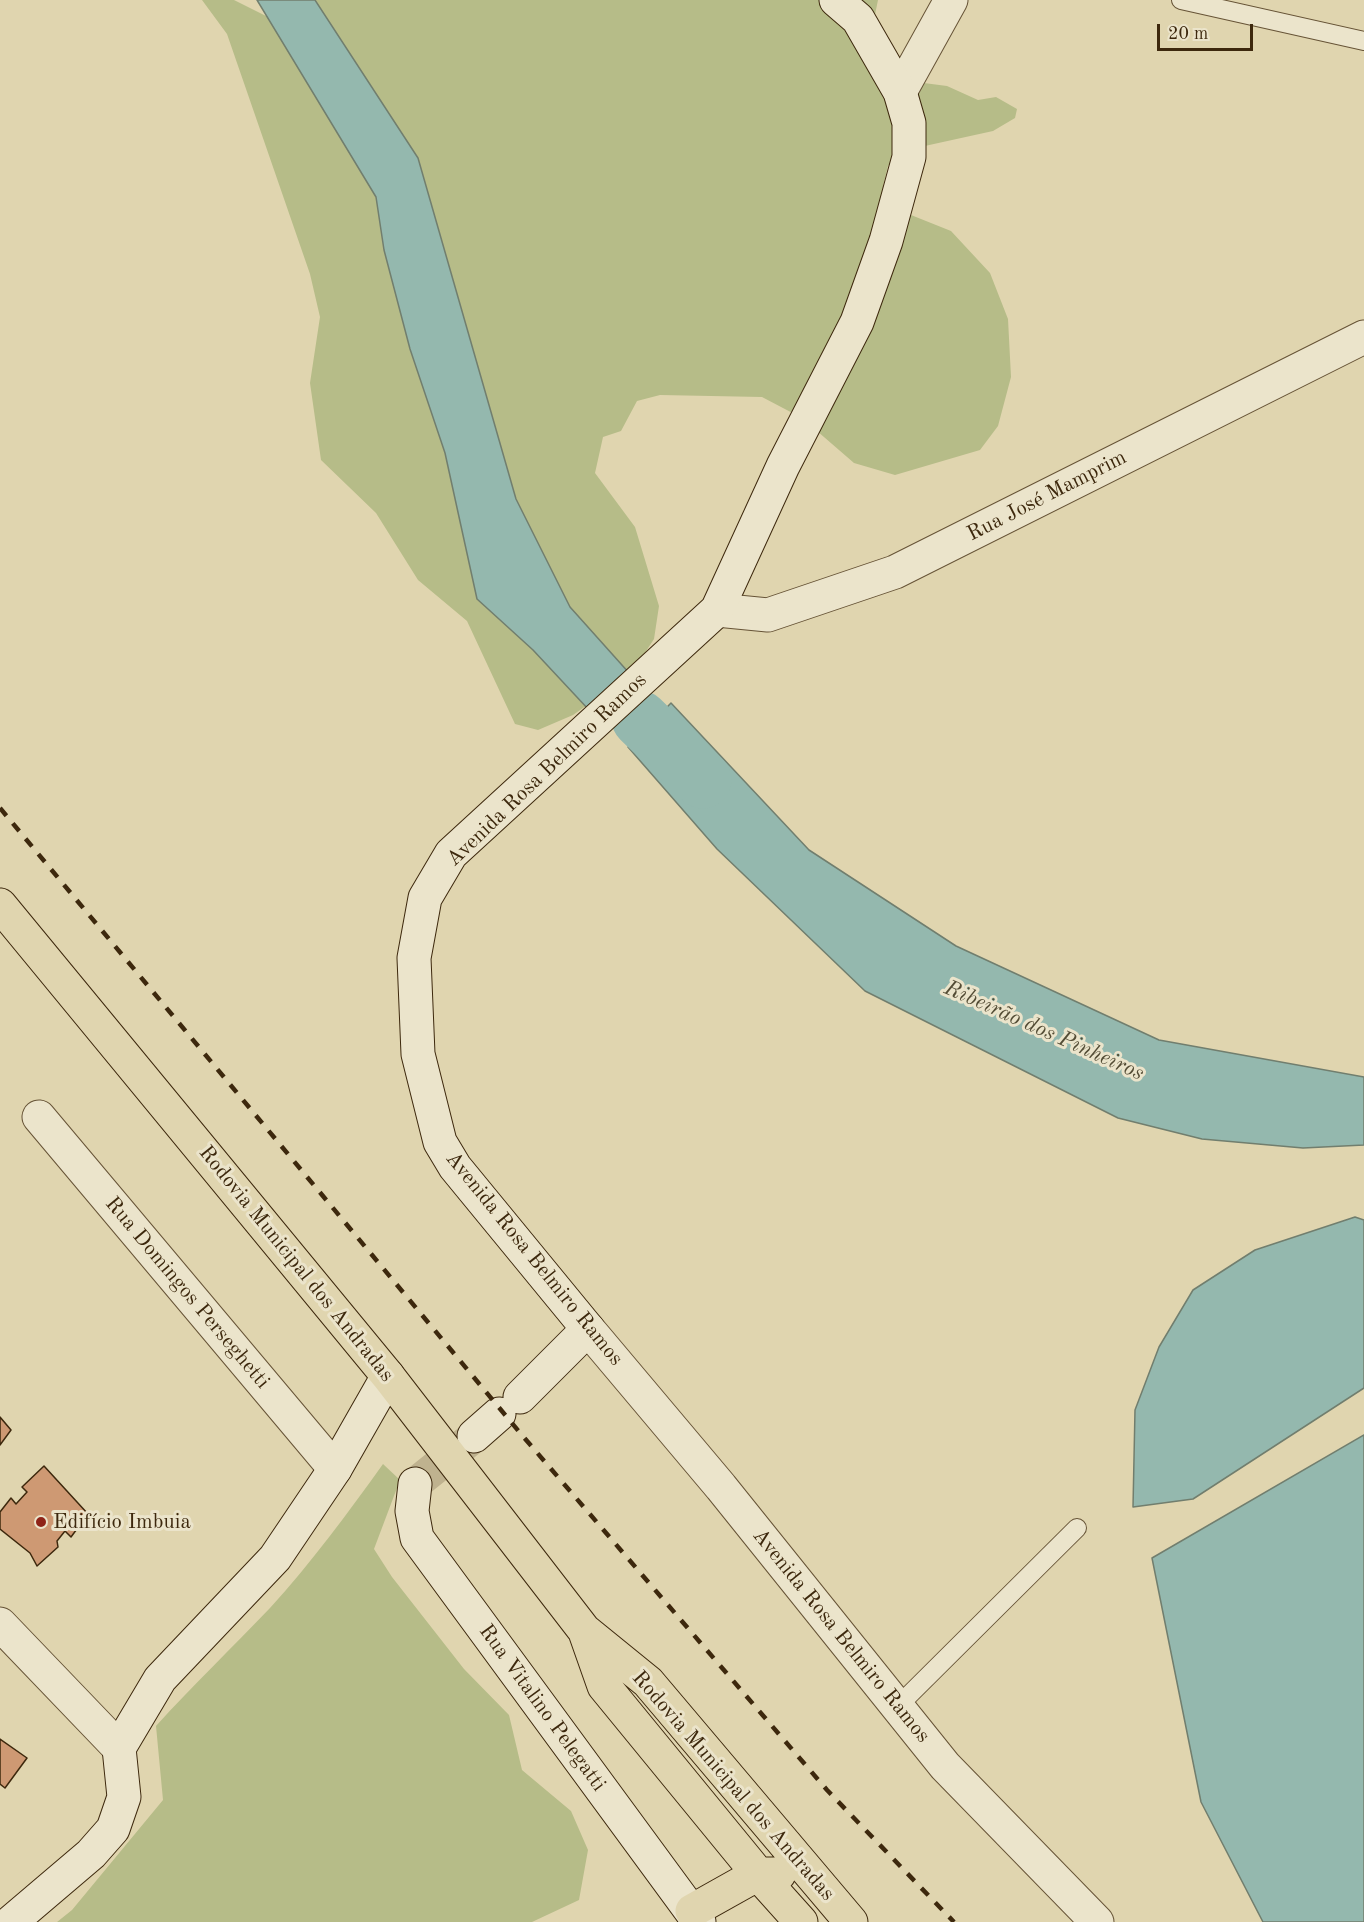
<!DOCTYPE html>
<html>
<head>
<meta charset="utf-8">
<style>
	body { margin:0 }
	#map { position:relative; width:1364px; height:1922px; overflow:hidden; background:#e0d5af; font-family:"Old Standard TT",serif }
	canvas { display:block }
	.scale { position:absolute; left:1157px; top:24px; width:96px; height:27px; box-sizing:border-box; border:3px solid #3d280d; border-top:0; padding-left:8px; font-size:18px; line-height:21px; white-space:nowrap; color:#3d280d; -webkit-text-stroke:4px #ebe4cb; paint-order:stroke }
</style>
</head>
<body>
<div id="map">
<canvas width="1364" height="1922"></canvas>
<div class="scale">20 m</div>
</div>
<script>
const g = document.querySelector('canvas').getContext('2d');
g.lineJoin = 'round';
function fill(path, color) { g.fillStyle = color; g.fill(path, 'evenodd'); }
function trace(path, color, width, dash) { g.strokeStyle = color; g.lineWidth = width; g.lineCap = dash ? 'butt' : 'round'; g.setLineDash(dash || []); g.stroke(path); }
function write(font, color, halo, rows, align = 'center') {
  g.font = font + ' "Old Standard TT",serif'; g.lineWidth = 6; g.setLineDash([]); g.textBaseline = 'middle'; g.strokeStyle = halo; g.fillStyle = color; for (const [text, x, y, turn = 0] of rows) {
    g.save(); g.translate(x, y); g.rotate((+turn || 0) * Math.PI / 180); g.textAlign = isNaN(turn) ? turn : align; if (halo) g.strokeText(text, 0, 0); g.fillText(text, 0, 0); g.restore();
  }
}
const green = new Path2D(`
	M202,0H234L276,21L281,0H878L870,39L893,79L947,86L978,100L996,97L1017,109L1015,118L993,131L902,151L888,166L883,186L891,207L951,231L990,273L1008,319L1011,377L998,426L980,450L895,475L854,463L802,418L762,397L660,395L637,401L621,431L603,437L595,473L635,527L659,606L654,639L631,674L573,715L538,730L515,724L467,621L418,580L376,513L321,460L310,383L320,317L310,274L227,34Z
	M383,1464L400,1480L374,1549L392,1577L464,1669L509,1715L522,1770L571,1811L588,1850L579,1900L532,1922H57L72,1910L163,1800L156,1726C193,1685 232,1648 270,1608C311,1563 348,1513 383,1464Z`);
const water = new Path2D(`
	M257,0H315L418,158L516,499L570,607L630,674L589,710L533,650L477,599L445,453L410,349L384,250L376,197Z
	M671,703L809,850L956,946L1159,1040L1364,1077V1145L1303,1148L1202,1139L1118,1118L865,991L717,849L628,747Z
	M1355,1217L1364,1220V1388L1193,1499L1133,1507L1135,1410L1159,1347L1193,1290L1255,1250Z
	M1364,1435V1922H1263L1201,1802L1152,1558Z`);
const river = new Path2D(`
	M640,719L703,780`);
const building = new Path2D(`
	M0,1417L11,1430L0,1445Z
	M44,1466L88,1514L71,1537L65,1531L57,1541L58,1547L37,1566L30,1553L0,1529V1512L11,1498L16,1504L27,1492L22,1487Z
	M0,1739L27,1758L5,1788L0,1784Z`);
const secondaryTunnel = new Path2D(`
	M415,1484L471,1439`);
const service = new Path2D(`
	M1181,0L1364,41
	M898,1706L1077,1528`);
const minor = new Path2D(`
	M900,92L951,0
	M717,610L768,615L895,572L1364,337
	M39,1117L335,1469
	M588,1329L721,1487L945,1766L1097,1922
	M0,1624L119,1748`);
const secondary = new Path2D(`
	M520,1397L588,1329L455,1167L440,1142L418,1054L414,958L425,898L451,854L717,610L783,466L857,322L886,241L909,157V123L900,92L858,19L836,0
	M474,1436L499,1414
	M415,1484L412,1511L417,1538L699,1922
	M11,1922L91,1854L113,1829L124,1797L119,1748L160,1679L275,1558L335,1469L388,1376`);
const primary = new Path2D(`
	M0,905L388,1376L584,1630L648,1682L851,1922
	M585,1632L604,1686L758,1874L801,1922
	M692,1911L758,1874H779`);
const rail = new Path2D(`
	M0,808L521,1434L827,1790L954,1922`);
const markers = [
	[41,1522,6,"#8f2418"]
];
const streetNames = [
	["Rua José Mamprim",1047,496,-27],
	["Avenida Rosa Belmiro Ramos",547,770,-44],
	["Avenida Rosa Belmiro Ramos",534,1259,51],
	["Rodovia Municipal dos Andradas",296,1264,51],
	["Rua Domingos Perseghetti",187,1293,50],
	["Avenida Rosa Belmiro Ramos",841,1636,51],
	["Rua Vitalino Pelegatti",542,1708,54],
	["Rodovia Municipal dos Andradas",733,1786,49]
];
const poiNames = [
	["Edifício Imbuia",53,1522]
];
const waterNames = [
	["Ribeirão dos Pinheiros",1044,1031,24]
];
fill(green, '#b6bc88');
fill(water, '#94b8ae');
trace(water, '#717e6e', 1.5);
trace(river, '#94b8ae', 57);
fill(building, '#ce9973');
trace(building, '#3d280d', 1.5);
trace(secondaryTunnel, '#bfb28f', 33, [33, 16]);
trace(service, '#665336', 20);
trace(minor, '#665336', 35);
trace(secondary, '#3d280d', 35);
trace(primary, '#3d280d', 35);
trace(service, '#ebe4cb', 18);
trace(minor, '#ebe4cb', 33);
trace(secondary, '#ebe4cb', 33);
trace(primary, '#e0d5af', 33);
trace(rail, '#3d280d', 4.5, [10, 10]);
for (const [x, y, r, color] of markers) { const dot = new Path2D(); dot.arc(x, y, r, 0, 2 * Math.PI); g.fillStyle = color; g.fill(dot); trace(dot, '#ebe4cb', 2); }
write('21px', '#3d280d', '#ebe4cb', streetNames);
write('21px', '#3d280d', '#ebe4cb', poiNames, 'left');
write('italic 22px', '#534c35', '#ebe4cb', waterNames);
</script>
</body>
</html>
